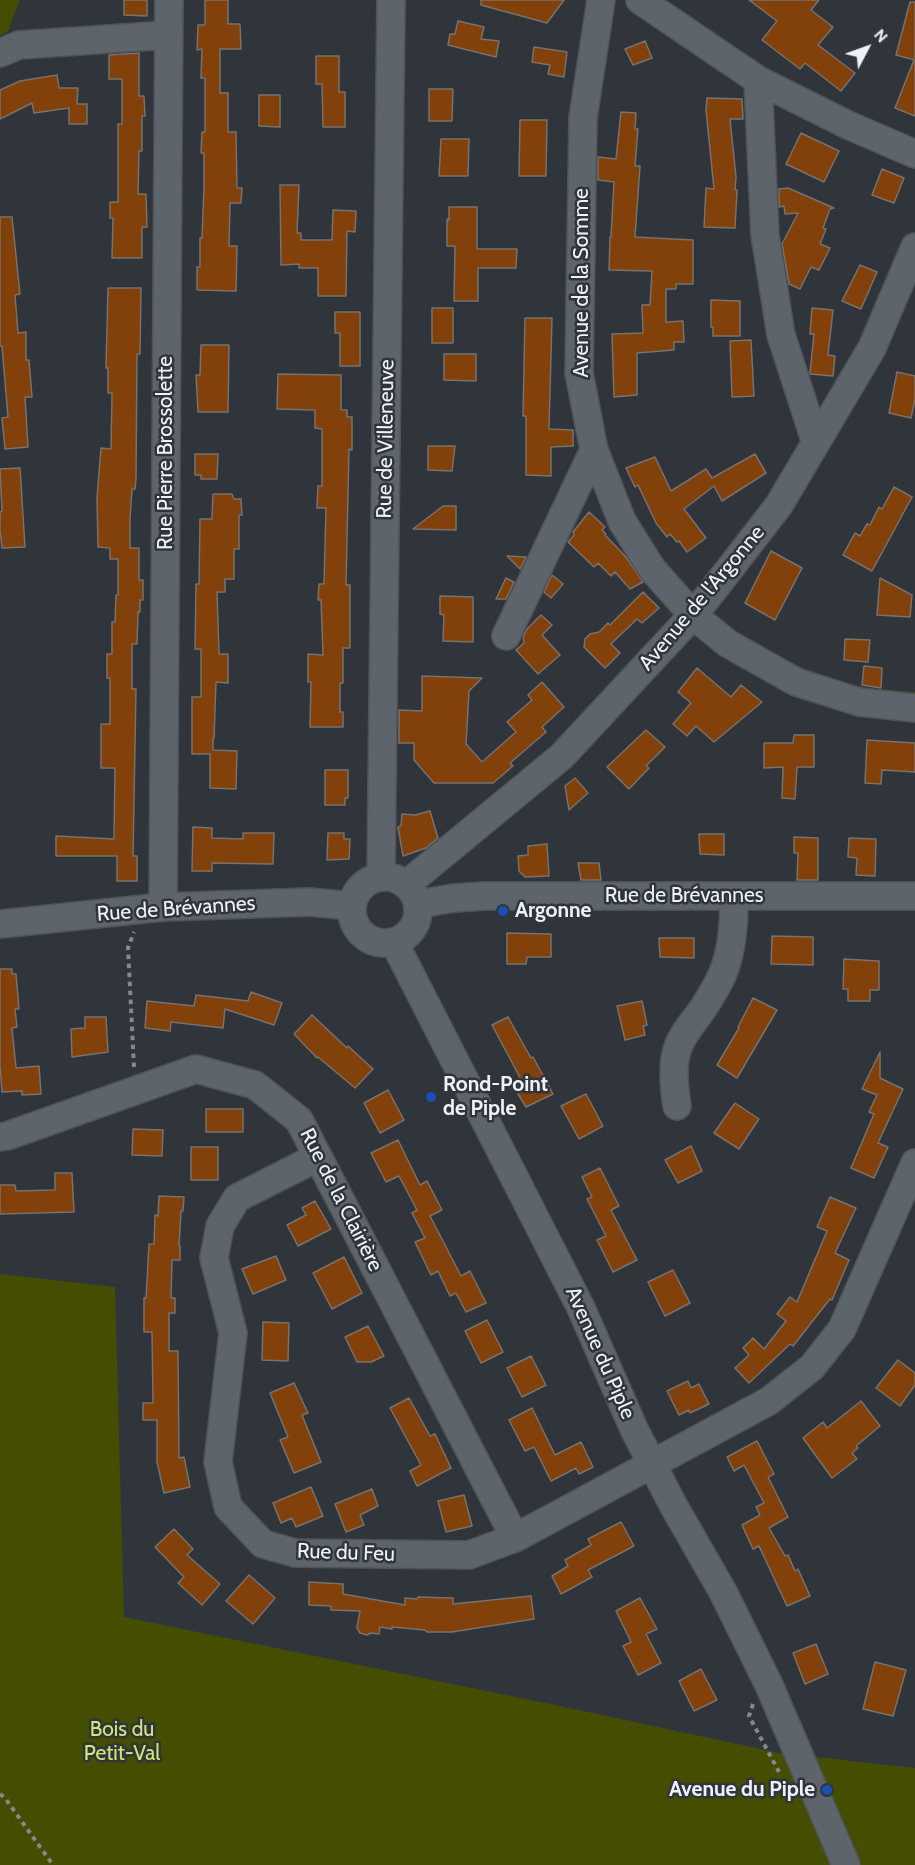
<!DOCTYPE html>
<html>
<head>
<meta charset="utf-8">
<style>
	body { margin:0 }
	#map { position:relative; width:915px; height:1865px; overflow:hidden; background:#2f353b; font-family:Cabin,sans-serif }
	canvas { display:block }
	.north { position:absolute; left:837px; top:18px; width:60px; height:60px; -webkit-text-stroke:4px #2f353b; paint-order:stroke; rotate:49deg; font-size:16px; font-weight:700; line-height:24px; text-align:center; color:#eef1f6 }
	.north::after { content:''; display:block; margin:auto; width:21px; height:27px; background:#eef1f6; clip-path:polygon(50% 0,100% 100%,50% 72%,0 100%) }
</style>
</head>
<body>
<div id="map">
<canvas width="915" height="1865"></canvas>
<div class="north">N</div>
</div>
<script>
const g = document.querySelector('canvas').getContext('2d');
g.lineJoin = 'round';
function fill(path, color) { g.fillStyle = color; g.fill(path, 'evenodd'); }
function trace(path, color, width, dash) { g.strokeStyle = color; g.lineWidth = width; g.lineCap = dash ? 'butt' : 'round'; g.setLineDash(dash || []); g.stroke(path); }
function write(font, color, halo, rows, align = 'center') {
  g.font = font + ' Cabin,sans-serif'; g.lineWidth = 5; g.setLineDash([]); g.textBaseline = 'middle'; g.strokeStyle = halo; g.fillStyle = color; for (const [text, x, y, turn = 0] of rows) {
    g.save(); g.translate(x, y); g.rotate((+turn || 0) * Math.PI / 180); g.textAlign = isNaN(turn) ? turn : align; if (halo) g.strokeText(text, 0, 0); g.fillText(text, 0, 0); g.restore();
  }
}
const green = new Path2D(`
	M0,0H20L8,31L0,36Z
	M751,642L807,670L862,688L915,692V697L845,688L797,672Z
	M0,1274L115,1287L124,1617L555,1705L779,1753L915,1768V1865H0Z`);
const building = new Path2D(`
	M124,0H147V16L124,15Z
	M205,0H228V24H240L241,49H220V93H228V132H236L237,188H242L241,203H230L229,246H237L236,291L197,290V267H200V238H202L204,185V153H201L202,132H205V78H201L202,49L197,50L198,25H205Z
	M481,0H564L547,23L481,5Z
	M749,0H819L811,10L833,27L818,45L855,73L841,91L805,63L800,69L762,40L777,21Z
	M910,2H915V60L896,55Z
	M458,21L484,27L481,39L499,41L496,57L448,45L450,34H455Z
	M645,41L652,58L633,65L625,49Z
	M534,47L567,52L564,77L548,74L550,65L532,62Z
	M139,53V96H144L145,116H142V151H139L138,194H146L147,227H142V258H112L113,218H110V202H118V124H122V79H109V55Z
	M316,56H339V92H345V127H323L322,84H316Z
	M914,60L915,61V116L895,108Z
	M57,75L59,88H78L77,104H87V124H69V108L34,113L32,103L0,119V90L20,81Z
	M429,89H453L452,121H429Z
	M259,95H280V127L259,126Z
	M707,98L742,99L743,119H730L736,177L735,190H737L735,228L704,227L706,188L714,189L706,110Z
	M621,112L636,113L635,129H638L635,166H640L635,237L693,240V284H676V289H666V322L683,321L684,342H674V350L637,353V395L614,397L612,334L643,333L642,305H650L652,271L609,270L610,237H611L614,182L598,180V157L616,159Z
	M520,120H547L546,176H519Z
	M801,133L839,151L824,182L786,164Z
	M441,139H469L468,176H439Z
	M882,169L904,178L894,203L872,195Z
	M280,185H299L297,233H301V240H332L333,210L356,211L355,232L347,231L346,296H318V268H299V264L281,265Z
	M788,188L834,208L830,209L823,228L826,229L820,244L830,248L819,270L811,267L800,289L789,284L782,244L798,213L785,214L784,206L779,207V189Z
	M449,207H477V249H517L516,268H478V301H454L455,246H447V219L449,220Z
	M0,217H12L20,294L15,295L18,333L26,332V360H29L32,397H25L28,447L5,449L2,418L8,417L2,346H0Z
	M860,265L877,272L861,309L842,301Z
	M108,288H141L140,354H137L136,478L135,489H132L130,518V548H139V580H143V600H140V612H138L137,644H132V689H136L133,856H137V881H117V856H56V836L114,839L115,768H101V724H110V678H107V654H112V622H115L116,595H118V559H110V548L98,547L97,498L101,448L111,449L112,393H108V368H106Z
	M711,300L740,301V336H713V327H711Z
	M432,308H453V343H432Z
	M812,308L833,310L828,355L835,356L833,376L810,374V372L814,334H810Z
	M335,312H360V366H340V333H335Z
	M525,318H552L549,429L573,430V446L551,447V476L526,475V416H523Z
	M751,340L754,396L732,397L730,341Z
	M201,345H229L228,412H198L196,375H200Z
	M444,354H476V381L444,380Z
	M897,372L915,376V399L911,418L889,413Z
	M278,374L341,375V410H347V417H352V450L349,449L346,585H350V648H343V683H340V712H343V727H310L311,682H308V654L323,655L321,600H318L319,584H324L326,508H317L318,486H322V429L315,428V410L277,409Z
	M428,446H455L452,471L428,470Z
	M195,454H218L217,479H201V475H195Z
	M755,454L766,473L722,501L714,486L684,509L706,538L687,552L679,541L677,542L670,534L667,537L656,523L638,485L635,487L626,468L655,457L671,491L706,469L712,478Z
	M20,468L25,547L2,548L0,530V512L2,511L0,469Z
	M894,487L912,497L872,571L843,555L855,533L860,536L867,524L870,525L879,507L882,509Z
	M213,494H232L234,499H241L242,515H239V549H234V579H225V592H217L219,654H228V683L216,682L214,738H213V750L237,751L236,789L210,788V754H192V697H201V649H195L196,584H199L200,519H212Z
	M443,506H456V530L413,529Z
	M589,512L605,527L602,530L606,534L605,535L626,557L643,582L630,589L615,572L611,576L598,563L594,567L568,542L574,535L573,532Z
	M771,551L802,568L775,620L745,603Z
	M507,556L526,557L520,569Z
	M552,575L563,584L551,598L544,592Z
	M506,578L514,582L506,599H496Z
	M880,578L912,595L910,617L877,615Z
	M643,592L659,608L642,623L637,619L611,644L620,653L605,668L584,647L585,639L590,634L599,632L608,623L610,625Z
	M440,596L473,597V642L443,641L444,615L440,614Z
	M541,615L552,625L542,635L560,655L538,674L516,650L524,643L523,637L527,629Z
	M845,639L870,640L868,662L844,660Z
	M864,666L882,668L881,688L862,685Z
	M697,668L731,697L741,685L762,702L714,742L696,726L687,736L673,724L691,703L678,692Z
	M422,676L482,678L469,691L466,744L482,762L516,732L507,722L532,700L528,695L542,682L564,707L542,727L546,732L510,763L513,766L493,783H434L414,760V743H399V710L422,711Z
	M646,730L665,747L646,766L649,768L629,789L607,767Z
	M794,735H814V767H797L795,799L782,798L783,767L764,768V743H793Z
	M867,740L915,743V772L882,770L881,784L865,783Z
	M325,770H348V798H345V805H325Z
	M575,778L588,793L569,810L565,786Z
	M430,811L438,838L426,848L403,856L398,827L401,826L402,814L415,815Z
	M193,827L212,828V838L243,839V833H274L273,864L212,863V871H192Z
	M328,833H344V839H350L349,859L327,860Z
	M699,834H724V855L700,854Z
	M794,837L818,838V880H797L798,853H794Z
	M849,838L876,839L875,876L856,875L857,858L848,857Z
	M547,844L549,876L525,877L519,871L518,856L528,855V846Z
	M578,863H599L601,880H581Z
	M507,933L551,934V957H527L526,964H507Z
	M772,936L813,937V965L771,964Z
	M659,938H694V958L660,957Z
	M844,959L879,961V990H870V1001H848V989H843Z
	M0,969H12V974H16L19,1009H15L17,1027L12,1028L16,1068L39,1066L41,1094L22,1095V1091L2,1092L0,1065Z
	M251,992L282,1003L274,1025L225,1009L223,1028L171,1022L170,1031L145,1028L147,1001L194,1006L196,995L248,1001Z
	M753,998L777,1010L737,1078L717,1065L739,1028L738,1027Z
	M642,1001L647,1025L643,1026L645,1035L625,1040L617,1006Z
	M312,1015L347,1048L348,1046L373,1069L355,1088L318,1057L317,1058L294,1034Z
	M85,1017H106L108,1052L72,1057L71,1029L85,1028Z
	M508,1017L531,1058L533,1057L553,1094L526,1107L515,1089L524,1085L492,1025Z
	M880,1052V1078L903,1089L878,1143L888,1147L874,1178L851,1168L874,1114L869,1112L877,1095L862,1089Z
	M388,1090L404,1120L380,1133L364,1103Z
	M586,1094L603,1126L579,1139L561,1106Z
	M735,1103L759,1119L739,1149L714,1133Z
	M206,1109H243V1132H206Z
	M133,1129L163,1130L162,1156L132,1155Z
	M398,1140L420,1185L427,1181L442,1210L430,1216L461,1276L470,1271L486,1303L466,1312L456,1293L450,1296L438,1271L431,1275L415,1242L425,1238L412,1213L417,1210L399,1176L386,1182L371,1153Z
	M691,1146L702,1171L678,1183L665,1160Z
	M191,1147H218V1180H191Z
	M600,1168L619,1206L611,1210L637,1260L613,1272L597,1240L606,1236L587,1199L592,1197L582,1177Z
	M55,1173H72L74,1212L0,1214V1185H15L16,1191L55,1190Z
	M159,1196L184,1197L183,1211H181L179,1246H180V1260H172L171,1298H175V1313H169V1351H178L179,1458L184,1457L190,1487L164,1493L157,1462V1420H143V1403H153L152,1332H144V1298H146L149,1244H154L155,1215L158,1216Z
	M830,1197L856,1208L835,1253L849,1260L832,1300L830,1299L793,1346L790,1344L749,1383L735,1368L749,1355L743,1348L753,1338L764,1349L786,1321L777,1314L790,1297L797,1302L827,1231L817,1227Z
	M315,1201L331,1229L298,1246L287,1225L306,1215L302,1208Z
	M276,1256L286,1280L253,1294L242,1269Z
	M344,1257L362,1293L332,1309L313,1273Z
	M673,1270L690,1303L665,1316L648,1282Z
	M487,1320L503,1352L481,1363L465,1331Z
	M263,1322L289,1323L288,1361L262,1360Z
	M368,1326L384,1356L371,1362H357L345,1337Z
	M531,1356L546,1385L522,1397L507,1368Z
	M898,1360L915,1373V1385L900,1406L876,1388Z
	M688,1381L691,1388L699,1384L709,1404L690,1413L689,1410L679,1415L667,1391Z
	M294,1383L308,1413L302,1415L321,1462L294,1473L280,1440L288,1437L270,1393Z
	M409,1398L430,1436L435,1434L451,1468L417,1486L410,1471L421,1465L390,1408Z
	M861,1401L880,1426L856,1446L858,1448L852,1453L857,1459L832,1478L803,1438L823,1422L827,1428Z
	M532,1408L555,1455L581,1442L593,1467L579,1474L576,1468L551,1481L534,1447L525,1451L509,1420Z
	M757,1441L774,1474L768,1477L788,1517L769,1528L785,1556L788,1555L795,1571L798,1569L810,1596L787,1606L759,1546L753,1549L742,1525L760,1515L756,1507L764,1503L744,1465L734,1471L727,1457Z
	M311,1487L323,1516L296,1527L292,1518L281,1523L273,1503Z
	M372,1489L378,1506L360,1515L364,1525L346,1532L335,1504Z
	M464,1495L472,1526L446,1532L438,1501Z
	M621,1522L634,1546L588,1570L592,1577L561,1594L552,1576L568,1566L565,1560L591,1545L588,1539Z
	M174,1529L193,1549L187,1555L220,1584L202,1605L178,1583L184,1577L155,1547Z
	M249,1575L275,1598L253,1624L226,1601Z
	M309,1582L343,1584V1594L405,1605V1598L417,1599L418,1597L453,1598V1604L531,1596L534,1619L452,1632H427L425,1630L392,1627V1629L380,1627L379,1634L371,1633L367,1635L360,1633L357,1628L360,1611L331,1610V1606L309,1605Z
	M640,1598L657,1629L646,1634L661,1663L638,1675L623,1646L631,1642L616,1611Z
	M816,1644L828,1674L805,1684L793,1653Z
	M875,1662L906,1670L893,1716L863,1709Z
	M701,1669L717,1700L694,1711L679,1681Z`);
const path = new Path2D(`
	M134,1067L128,948L134,932
	M753,1704L749,1716L779,1772
	M0,1794L5,1798L53,1865`);
const minor = new Path2D(`
	M601,0L583,118L579,373L594,450L622,521L652,569L693,615L727,643L796,682L859,702L915,708
	M640,0L758,80L848,125L915,154
	M0,53L19,45L168,35
	M758,80L765,235L781,335L816,443
	M506,636L594,450
	M381,877L391,0
	M352 910a33 33 0 1 1 66 0a33 33 0 1 1-66 0Z
	M407,884L562,756L693,615L714,589L779,505L872,348L915,247
	M418,904L454,898L485,896H915
	M163,907L169,0
	M0,924L163,907L309,902L352,906
	M394,942L581,1308L634,1429L672,1503L723,1592L769,1685L846,1865
	M677,1106C674,1088 672,1067 677,1050C682,1033 695,1021 704,1007C713,993 723,977 727,961C733,941 734,918 734,897
	M0,1137L7,1136L196,1069L255,1085L299,1120L515,1538
	M318,1157L237,1198L220,1226L214,1258L233,1333L218,1462L228,1507L263,1544L295,1553L469,1555L515,1538L769,1401L812,1367L842,1329L915,1163`);
const markers = [
	[503,911,6,"#1a4fb4"],
	[431,1097,6,"#1a4fb4"],
	[827,1790,6,"#1a4fb4"]
];
const streetNames = [
	["Avenue de la Somme",582,283,-90],
	["Rue de Villeneuve",386,439,-89],
	["Rue Pierre Brossolette",166,453,-90],
	["Avenue de l'Argonne",702,598,-50],
	["Rue de Brévannes",684,896],
	["Rue de Brévannes",176,909,-4],
	["Rue de la Clairière",341,1200,63],
	["Avenue du Piple",600,1353,66],
	["Rue du Feu",346,1553,2]
];
const poiNames = [
	["Argonne",515,911],
	["Rond-Point",443,1085],
	["de Piple",443,1109],
	["Avenue du Piple",815,1790,"right"]
];
const parkNames = [
	["Bois du",122,1730],
	["Petit-Val",122,1754]
];
fill(green, '#444d00');
fill(building, '#82400a');
trace(building, '#79716b', 1.5);
trace(minor, '#4f5359', 30);
trace(path, '#84898e', 4, [4.5, 4.5]);
trace(minor, '#5e646b', 27);
for (const [x, y, r, color] of markers) { const dot = new Path2D(); dot.arc(x, y, r, 0, 2 * Math.PI); g.fillStyle = color; g.fill(dot); trace(dot, '#2f353b', 2); }
write('21px', '#eef1f6', '#2f353b', streetNames);
write('bold 21px', '#eef1f6', '#2f353b', poiNames, 'left');
write('21px', '#d3e675', '#2f353b', parkNames);
</script>
</body>
</html>
